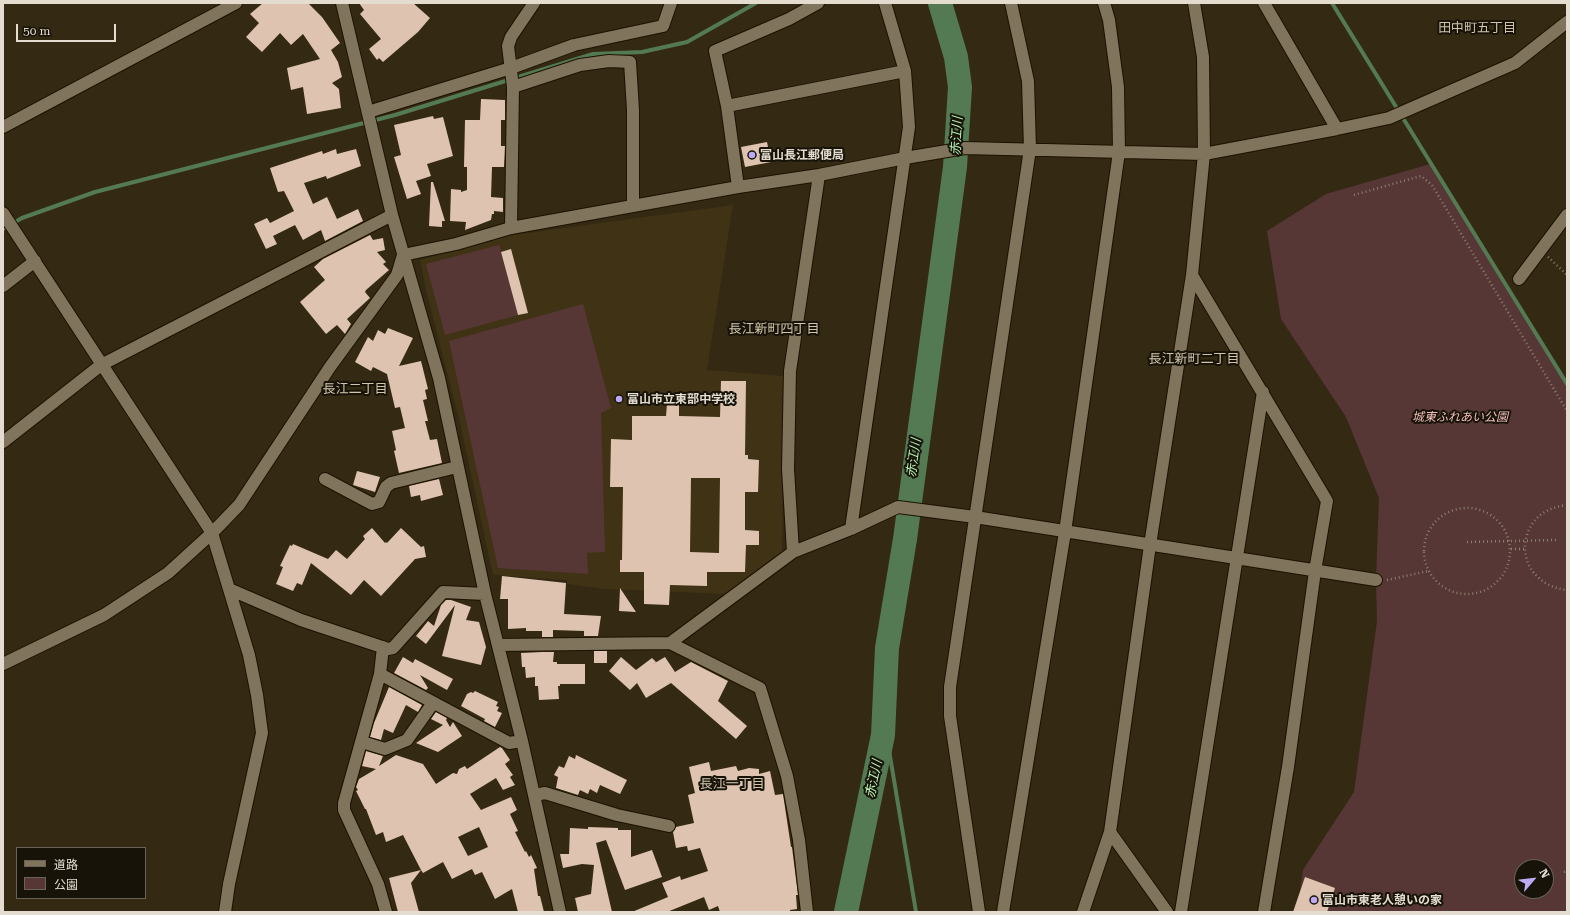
<!DOCTYPE html>
<html>
<head>
<meta charset="utf-8">
<style>
	body { margin:0 }
	#map { position:relative; width:1570px; height:915px; overflow:hidden; background:#342913; font-family:"Roboto Serif","Noto Sans JP",serif }
	canvas { display:block }
	.frame { position:absolute; inset:0; border:4px solid #e3dccf; pointer-events:none }
	.legend { position:absolute; left:16px; top:847px; width:130px; height:52px; box-sizing:border-box; background:#171309; border:1px solid #696358; margin:0; padding:5px 7px; list-style:none; font-size:12px; color:#e3dccf }
	.legend li { display:flex; align-items:center; gap:8px; height:20px }
	.legend b { width:20px; border:1px solid #696358 }
	.north { position:absolute; left:1514px; top:859px; width:40px; height:40px; box-sizing:border-box; background:#171309; border:1px solid #696358; border-radius:50%; rotate:62deg; font-size:11px; font-weight:700; line-height:16px; text-align:center; color:#e3dccf }
	.north::after { content:''; display:block; margin:auto; width:14px; height:18px; background:#bcaaf6; clip-path:polygon(50% 0,100% 100%,50% 72%,0 100%) }
	.scale { position:absolute; left:16px; top:24px; width:100px; height:18px; box-sizing:border-box; border:2px solid #e3dccf; border-top:0; padding-left:5px; font-size:12px; line-height:14px; white-space:nowrap; color:#e3dccf; -webkit-text-stroke:3px #171309; paint-order:stroke }
</style>
</head>
<body>
<div id="map">
<canvas width="1570" height="915"></canvas>
<div class="frame"></div>
<ul class="legend">
<li><b style="height:5px;background:#80745c"></b>道路</li>
<li><b style="height:11px;background:#573735"></b>公園</li>
</ul>
<div class="north">N</div>
<div class="scale">50 m</div>
</div>
<script>
const g = document.querySelector('canvas').getContext('2d');
g.lineJoin = 'round';
function fill(path, color) { g.fillStyle = color; g.fill(path, 'evenodd'); }
function trace(path, color, width, dash) { g.strokeStyle = color; g.lineWidth = width; g.lineCap = dash ? 'butt' : 'round'; g.setLineDash(dash || []); g.stroke(path); }
function write(font, color, halo, rows, align = 'center') {
  g.font = font + ' "Roboto Serif","Noto Sans JP",serif'; g.lineWidth = 4; g.setLineDash([]); g.textBaseline = 'middle'; g.strokeStyle = halo; g.fillStyle = color; for (const [text, x, y, turn = 0] of rows) {
    g.save(); g.translate(x, y); g.rotate((+turn || 0) * Math.PI / 180); g.textAlign = isNaN(turn) ? turn : align; if (halo) g.strokeText(text, 0, 0); g.fillText(text, 0, 0); g.restore();
  }
}
const built = new Path2D(`
	M733,205L707,370L783,376L782,558L727,594L605,589L567,584V580L493,575L460,423L427,294L420,260L513,235Z`);
const green = new Path2D(`
	M1430,164L1567,387V912H1297L1303,870L1354,792L1377,621L1376,580L1379,498L1346,417L1281,319L1267,231L1326,194ZM1522,867H1546V891H1522Z
	M499,245L518,315L445,335L426,264Z
	M583,304L611,408L601,413L605,552L587,553L588,574L498,568L449,341Z`);
const stream = new Path2D(`
	M1332,3L1567,384
	M3,229L22,218L95,192L395,115L593,54L642,52L687,42L756,3
	M883,735L889,750L916,912`);
const river = new Path2D(`
	M846,912L883,735L887,648L905,539L955,167L960,87L956,57L940,3`);
const building = new Path2D(`
	M263,3H308L322,17L340,43L331,50L338,62L342,77L332,83L339,89L341,108L307,114L303,87L291,90L287,68L320,59L303,34L291,45L280,33L262,52L246,37L259,23L250,14Z
	M359,3H413L430,18L418,32L383,62L379,58L377,60L369,49L381,39L360,14L364,10Z
	M481,99L505,100V120H501V146H505L504,167H492L491,197L503,198V212L494,211V214H492L491,220L465,230L466,222L450,221L451,189L461,190V192L467,190V167H464L465,120H480Z
	M433,116L434,119L443,117L453,156L427,164L431,176L416,181L421,194L407,199L394,157L401,155L394,125Z
	M767,142L771,162L745,167L741,147Z
	M336,149L337,154L356,149L361,166L327,179L326,176L304,183L313,204L327,197L337,219L358,209L363,221L325,241L321,230L303,240L295,225L273,236L277,244L266,249L254,224L267,218L270,223L294,211L284,191L278,192L270,168L322,151L323,154Z
	M431,182H433L445,221H442V227L429,226Z
	M370,235L373,240L383,238L385,250L377,252L386,262L383,264L389,270L366,290L365,292L370,298L347,319L351,324L345,334L337,325L326,334L300,302L325,280L314,267L323,259Z
	M511,249L528,313L518,315L501,252Z
	M388,328L413,338L399,366L421,361L428,389L425,390L427,399L423,400L428,421H425L430,440L437,439L442,463L399,473L394,451L396,450L392,431L405,428L400,407L395,408L387,374L373,367L371,371L355,362L368,337L373,341L378,330L385,334Z
	M721,381H746L745,455H748V459L759,460L758,492H745V530L759,531V545H746L745,572H707V586L670,585L669,605L644,604V572H620V560H622L623,487H610L611,439L632,440V416H666L667,404L679,405V416L720,417ZM691,478H720L719,553L690,552Z
	M357,471L380,477L375,492L353,485Z
	M439,479L443,495L421,501L420,495L411,497L409,486Z
	M372,528L385,543L386,542L387,543L401,528L421,547L424,546L426,557L415,559L381,596L364,580L351,595L311,563L302,585L297,583L293,591L276,584L283,567L280,566L290,545L292,546L293,544L328,559L336,550L347,559L365,539L363,536Z
	M502,576L566,583L564,614L601,616L598,636H584V631L553,630V637H542V631H526V628L508,629V599H500Z
	M620,588L636,612L619,611Z
	M446,600H451L471,607L466,620L479,622L486,647L481,665L442,656L455,605L426,644L416,636L428,621L434,626L441,605Z
	M594,651H607V663H594Z
	M542,652H554L553,662H557V664H585V684H560V686H558L559,699L539,700L538,686H535V677L526,678L525,667H522L521,653Z
	M403,657L413,663L415,659L453,679L447,690L420,675L428,688L426,690L394,673Z
	M621,657L636,670L652,658L656,662L653,664L665,657L675,672L691,662L728,681L718,701L747,726L736,739L671,683L646,698L637,683L630,690L609,671Z
	M389,687L422,705L418,712L406,705L393,733L384,729L381,740L370,737L374,723Z
	M475,691L498,702L496,706L499,707L497,711L502,713L495,727L484,721L485,719L461,706L467,694L471,692L473,693Z
	M436,712L447,718L446,720L450,727L453,722L462,736L438,752L416,743L443,725L431,719Z
	M500,747L502,748L510,760L505,764L513,775L510,777L515,785L503,790L496,778L470,794L481,810L511,797L517,810L510,814L518,831L515,832L525,852L526,851L529,857L531,855L537,868L534,869L538,896H540L544,912H518L512,889L495,899L482,872L475,875L472,869L452,879L443,862L423,873L421,870L411,883L419,912H398L389,878L421,870L403,835L386,842L383,832L376,835L366,809H365L356,791L358,790L356,787L359,779L376,769L362,766L366,751L383,756L379,766L396,755L423,764L436,784L453,773L457,774L459,769L465,766L467,769ZM479,827L488,847L468,856L458,837Z
	M576,755L627,780L620,794L600,785L597,793L590,789L588,794L580,790L578,795L556,788L558,777L554,775L559,766L564,768L569,756L575,759Z
	M709,762L711,771L736,766L738,771L749,768L759,769V774L770,771L775,795L783,794L791,847H792L798,895H796L797,909L790,910V912H720L718,906L709,910L704,897L667,912H632L668,897L662,883L680,876L681,880L708,871L700,848L688,851L687,846L676,848L673,832L676,827L694,823L688,795L695,793L689,767Z
	M588,827L618,828V830H631V857L652,850L662,877L625,890L606,840L596,843L612,912H578L575,898L591,894L594,865L582,864L563,868L560,854H569L570,828L588,829Z
	M1305,877L1335,888L1327,912H1293Z`);
const path = new Path2D(`
	M1354,195L1421,176L1432,185L1567,411
	M1548,257L1567,275
	M1567,505C1512,510 1510,583 1567,590
	M1424 551a43 43 0 1 1 86 0a43 43 0 1 1-86 0Z
	M1511,549H1525
	M1387,580L1428,571
	M1564,872L1567,871`);
const minor = new Path2D(`
	M342,3L392,215L439,378L485,594L522,741L560,912
	M1264,3L1337,129
	M513,87L580,65L609,61L630,62L633,110V206
	M727,106L905,71
	M368,112L511,68L574,45L663,26L671,3
	M3,127L236,3
	M738,187L727,106L715,51L789,19L818,3
	M3,213L212,533L249,655L257,695L262,733L229,884L225,912
	M511,228L513,87L508,46L511,37L534,3
	M403,255L456,244L511,228L738,187L819,175L905,158L965,148L1204,154L1337,129L1389,118L1515,63L1567,22
	M1192,275L1327,501L1315,571L1288,767L1264,912
	M1519,279L1567,215
	M3,286L35,261
	M3,442L101,365L392,215
	M325,479L372,504L379,502L386,487L391,483L457,467
	M851,529L909,127L905,71L885,3
	M793,552L788,469L790,371L819,175
	M229,589L301,620L388,649L393,648L443,592L485,594
	M670,643L793,552L851,529L898,507L975,517L1376,580
	M498,645L670,643L760,688L787,776L799,840L807,912
	M383,647L380,674L344,803V810L378,884L386,912
	M3,664L104,615L168,573L212,533L239,505L330,367L397,275L403,255
	M380,674L509,743L522,741
	M362,742L385,749L407,740L433,703
	M535,795L545,793L617,815L669,826
	M1110,832L1167,912
	M979,912L950,716V687L1030,149L1028,81L1011,3
	M1003,912L1065,532L1119,152L1118,87L1109,20L1104,3
	M1083,912L1110,832L1150,545L1192,275L1204,154L1203,57L1194,3
	M1181,912L1263,392`);
const pathBridge = new Path2D(`
	M1467,542L1556,540`);
const markers = [
	[752,155,4,"#bcaaf6"],
	[619,399,4,"#bcaaf6"],
	[1314,900,4,"#bcaaf6"]
];
const poiNames = [
	["富山長江郵便局",760,155],
	["富山市立東部中学校",627,399],
	["富山市東老人憩いの家",1322,900]
];
const parkNames = [
	["城東ふれあい公園",1460,417]
];
const neighbourhoodNames = [
	["田中町五丁目",1477,28],
	["長江新町四丁目",774,329],
	["長江新町二丁目",1194,359],
	["長江二丁目",355,389],
	["長江一丁目",732,784]
];
const waterNames = [
	["赤江川",957,136,-87],
	["赤江川",914,458,-82],
	["赤江川",874,779,-78]
];
fill(built, '#403214');
fill(green, '#573735');
trace(stream, '#547a53', 4);
trace(river, '#547a53', 24);
fill(building, '#dec3b1');
trace(minor, '#1b1200', 14);
trace(path, '#89806e', 2.5, [1, 3]);
trace(minor, '#80745c', 12);
trace(pathBridge, '#89806e', 2.5, [1, 3]);
for (const [x, y, r, color] of markers) { const dot = new Path2D(); dot.arc(x, y, r, 0, 2 * Math.PI); g.fillStyle = color; g.fill(dot); trace(dot, '#171309', 1.5); }
write('bold 12px', '#e3dccf', '#171309', poiNames, 'left');
write('italic 12px', '#f4beba', '#171309', parkNames);
write('13px', '#d1c4a9', '#171309', neighbourhoodNames);
write('italic 13px', '#b7f3b4', '#171309', waterNames);
</script>
</body>
</html>
